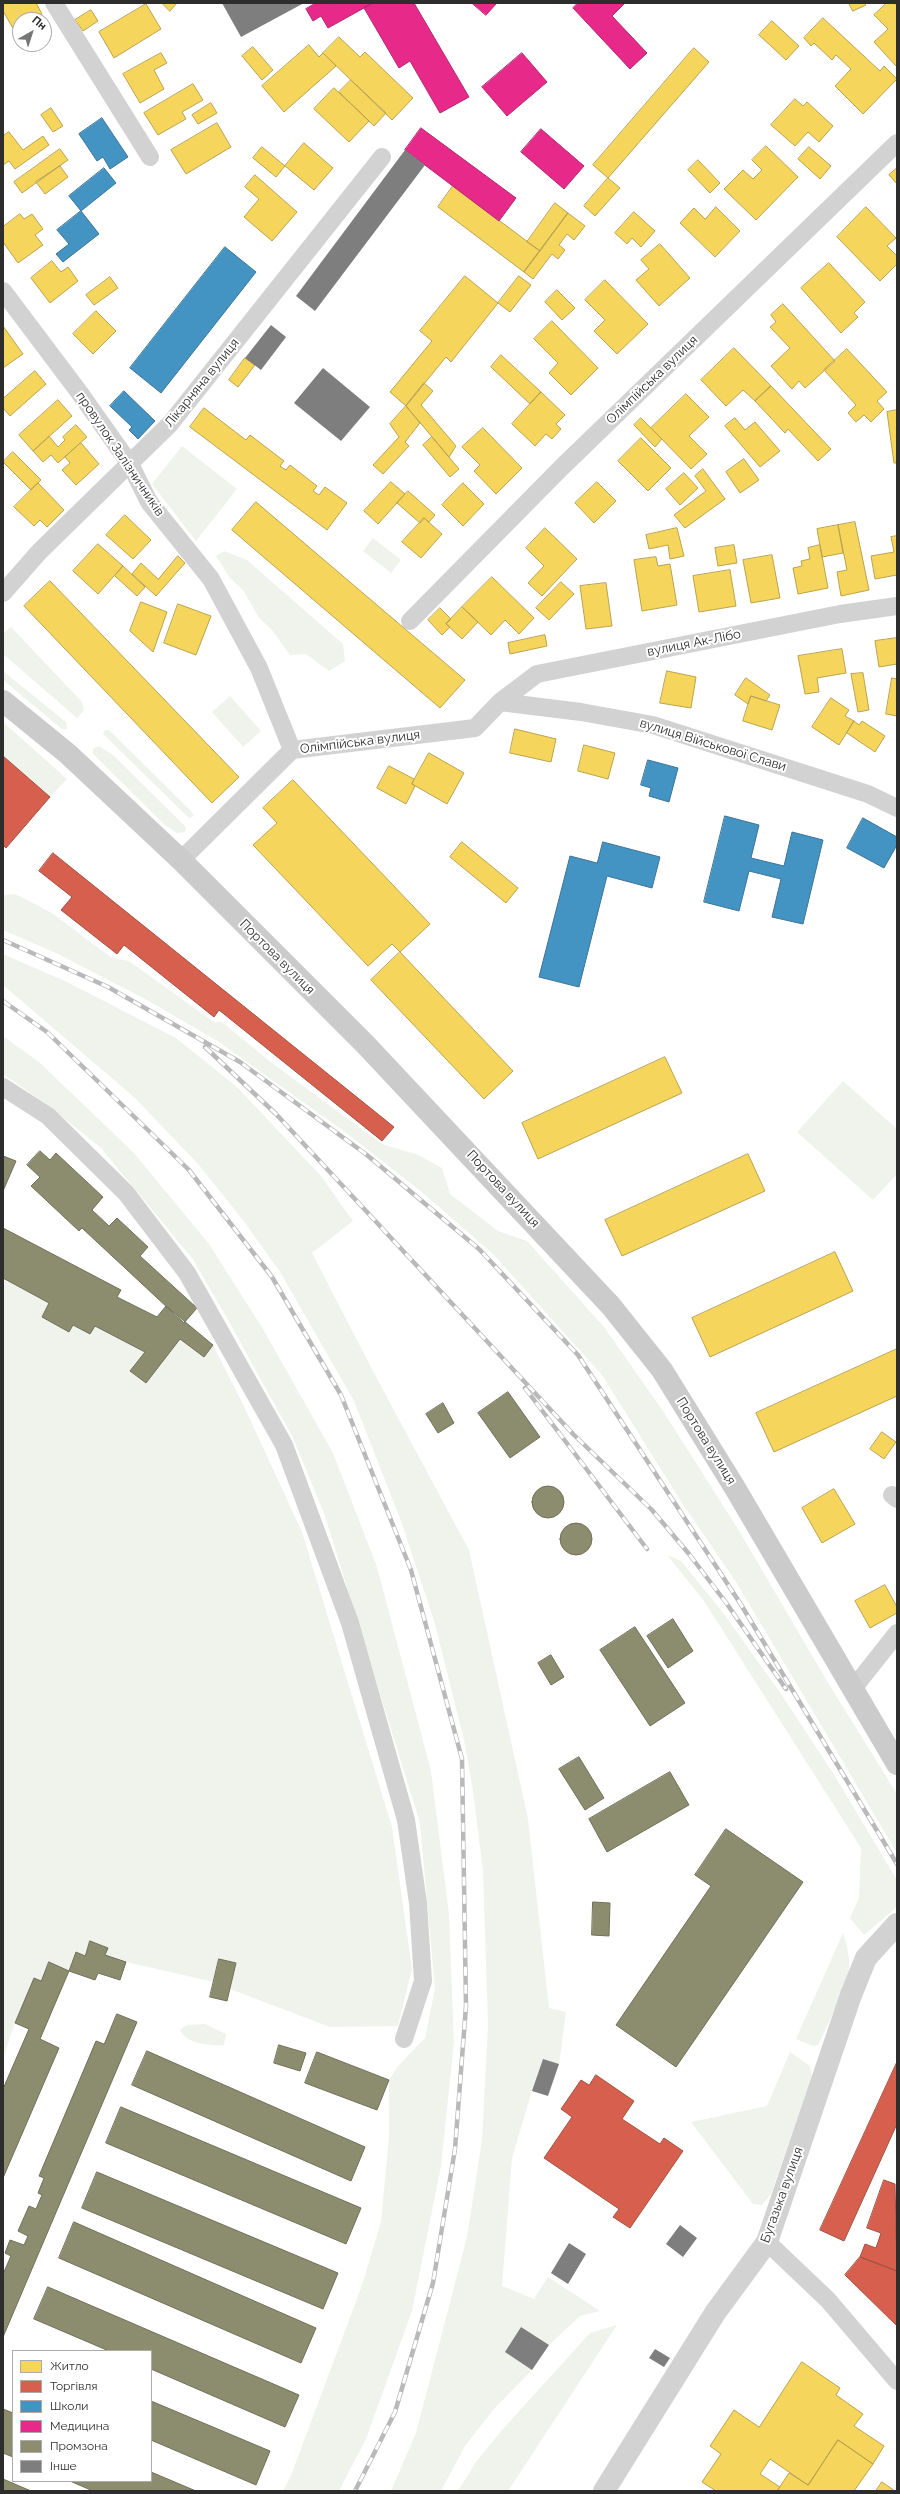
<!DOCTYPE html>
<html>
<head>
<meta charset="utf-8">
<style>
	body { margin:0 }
	#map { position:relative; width:900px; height:2494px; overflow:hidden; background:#fff; font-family:Raleway,sans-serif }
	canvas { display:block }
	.frame { position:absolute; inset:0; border:4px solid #2d2d2d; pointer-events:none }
	.legend { position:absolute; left:12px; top:2350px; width:140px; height:132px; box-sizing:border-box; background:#fff; border:1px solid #ababab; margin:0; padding:5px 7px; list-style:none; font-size:12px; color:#2d2d2d }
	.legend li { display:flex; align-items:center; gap:8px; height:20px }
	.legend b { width:20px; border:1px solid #ababab }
	.north { position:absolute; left:12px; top:12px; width:40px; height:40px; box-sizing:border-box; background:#fff; border:1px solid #ababab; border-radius:50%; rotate:39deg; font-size:11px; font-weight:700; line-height:16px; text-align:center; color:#2d2d2d }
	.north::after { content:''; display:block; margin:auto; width:14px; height:18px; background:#767676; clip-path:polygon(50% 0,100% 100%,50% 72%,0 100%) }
</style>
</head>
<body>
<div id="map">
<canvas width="900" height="2494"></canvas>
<div class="frame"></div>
<ul class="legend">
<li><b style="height:11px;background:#f6d55c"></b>Житло</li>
<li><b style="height:11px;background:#d6604d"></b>Торгівля</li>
<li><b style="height:11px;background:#4393c3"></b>Школи</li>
<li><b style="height:11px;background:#e7298a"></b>Медицина</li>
<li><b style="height:11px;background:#8c8c6e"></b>Промзона</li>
<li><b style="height:11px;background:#7e7e7e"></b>Інше</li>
</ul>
<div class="north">Пн</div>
</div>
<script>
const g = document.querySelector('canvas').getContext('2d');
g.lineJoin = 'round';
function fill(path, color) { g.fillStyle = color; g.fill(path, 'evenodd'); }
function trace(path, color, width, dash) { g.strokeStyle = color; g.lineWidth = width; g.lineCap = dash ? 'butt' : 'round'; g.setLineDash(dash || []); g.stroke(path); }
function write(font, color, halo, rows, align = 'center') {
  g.font = font + ' Raleway,sans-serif'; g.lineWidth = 4; g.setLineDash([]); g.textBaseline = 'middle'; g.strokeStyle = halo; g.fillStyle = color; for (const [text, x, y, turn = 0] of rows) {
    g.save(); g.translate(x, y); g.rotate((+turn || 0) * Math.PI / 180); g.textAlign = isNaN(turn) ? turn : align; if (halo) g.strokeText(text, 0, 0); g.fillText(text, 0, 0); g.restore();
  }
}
const green = new Path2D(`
	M182,446L237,489L196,541L152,484Z
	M373,538L401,560L391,573L363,551Z
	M224,551L247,560L343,644L345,661L329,671L306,654L290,655L272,630L259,618L243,590L230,578L216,556Z
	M11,627L82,702L84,710L77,718L3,654V633Z
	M3,671L66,722L67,729H62L3,680Z
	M230,696L261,731L243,747L212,712Z
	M3,722L67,779L50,797L3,756Z
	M105,730H109L192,812L194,816L189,818L103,734Z
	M99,746L113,755L186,827L185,832L177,833L165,825L93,754V749Z
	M15,894L52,913L112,958L129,961L214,1022H222L272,1063L382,1144L418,1155L442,1168L450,1194L498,1231L527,1241L604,1327L663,1411L738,1529L827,1681L897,1794V1853L736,1582L684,1506L602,1375L494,1255L423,1193L345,1132L219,1042L147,1000L56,953L3,930V895Z
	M3,954L67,982L176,1038L237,1087L321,1176L353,1221L312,1253L375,1375L469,1550L528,1819L549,2008L566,2012L559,2064L532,2091L512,2158L502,2286L534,2299L548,2277L600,2311L580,2316L549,2345L532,2370L493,2410L465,2446L441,2491H391L416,2433L467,2237L482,2140L488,2025L483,1871L473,1791L464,1740L435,1624L401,1521L354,1401L280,1272L243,1220L198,1164L135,1098L3,985Z
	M3,1036L39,1062L134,1153L209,1244L263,1329L333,1453L377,1567L431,1771L449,1915L454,2042L441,2166L412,2311L366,2439L339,2491H283L290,2478L361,2288L381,2222L389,2137V2080L398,2066L425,2038L435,1989L420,1823L324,1513L292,1436L227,1318L192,1258L100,1147L46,1104L3,1074Z
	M843,1081L897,1129V1174L873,1200L797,1132Z
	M3,1278L49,1303L42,1317L69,1332L73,1325L95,1326L145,1352L130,1371L145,1383L180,1339L203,1357L213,1345L241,1400L302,1532L392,1827L412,1969L398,2026L330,2027L230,1989L236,1963L214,1982L126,1962L105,1955L107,1948L90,1941L85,1956L76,1953L69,1971L49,1962L41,1981L34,1978L15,2023L3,2058Z
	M667,1555L681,1561L721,1610L779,1691L833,1773L897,1880V1907L864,1935L850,1918L859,1898L861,1848L704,1601Z
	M843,1933C847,1942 850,1960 849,1970C848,1982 825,2032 818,2045L813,2046L796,2039Z
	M205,2024L226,2034L224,2045C210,2046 186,2044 180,2030L187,2025Z
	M790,2052L810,2066L812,2077L771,2194L762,2205L753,2204L691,2122L767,2106Z
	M617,2325L508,2491H458L476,2462L502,2430L590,2333Z`);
const homes = new Path2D(`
	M3,3H36L42,14L32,20H20V27L14,30L3,11Z
	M162,3H177L170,11Z
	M849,3H864L866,5L853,11Z
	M887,3L897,4V67L874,42L888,29L874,15Z
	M146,4L161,29L114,58L99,32Z
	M91,10L98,21L83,31L75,20Z
	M823,18L880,71L884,66L897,79L863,114L835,86L851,69L836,55L832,60L814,43L811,46L804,38Z
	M772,21L799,46L786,60L759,35Z
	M339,37L360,57L365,52L413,98L392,120L323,53Z
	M309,45L319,57L323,53L336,66L284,112L262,86Z
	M253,47L273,70L262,80L242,56Z
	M694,48L709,62L608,178L593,165Z
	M161,53L167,63L154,70L164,89L140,103L123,74Z
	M351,80L386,113L374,126L339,92Z
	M193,84L203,100L182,112L186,119L158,135L144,113Z
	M334,88L369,121L349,142L314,109Z
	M795,99L803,106L807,102L833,126L819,142L808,132L795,146L771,125Z
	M211,103L217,113L198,124L192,115Z
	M51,108L63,126L53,132L41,115Z
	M217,123L231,147L186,174L171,150Z
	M9,132L23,150L43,136L49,145L15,169L9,161L3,165V136Z
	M304,143L333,168L314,190L285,166Z
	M766,146L798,177L756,220L724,189L743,170L753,179L762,170L752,160Z
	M262,147L285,166L276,177L253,158Z
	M809,147L831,166L820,179L798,159Z
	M60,149L68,160L22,193L14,182Z
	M698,160L720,183L710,193L688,170Z
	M60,166L68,177L45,194L36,182Z
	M897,168V184L889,175Z
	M255,175L297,212L272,241L244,217L259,199L245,187Z
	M608,178L620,188L595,216L584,206Z
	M453,186L540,251L524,272L438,207Z
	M555,203L568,213L540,251L527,242Z
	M716,207L740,231L715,257L680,223L694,208L705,219Z
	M866,207L896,238L887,246L897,256V264L880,281L837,237Z
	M634,212L655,231L641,247L632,238L627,244L615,233Z
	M568,213L585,226L574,240L567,234L559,245L565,250L558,259L552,254L533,279L524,272Z
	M20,214L24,219L32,214L43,229L35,235L43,245L18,263L3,242V227Z
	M660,244L690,278L659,306L636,280L649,269L641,260Z
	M52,261L61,272L68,267L78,281L50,303L31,278Z
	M829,263L865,302L854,313L858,317L841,333L801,288Z
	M465,276L498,303L451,362L446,357L406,406L390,392L432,341L420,331Z
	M519,276L531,285L510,312L498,303Z
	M110,277L118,288L94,305L86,295Z
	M605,280L648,324L617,354L594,331L605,320L585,300Z
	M557,290L575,308L562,320L545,302Z
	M783,304L835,361L805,388L799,381L792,389L771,366L790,348L770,327L776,322L771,315Z
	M96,311L116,331L93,354L73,334Z
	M552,321L598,368L571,395L549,373L558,363L534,339Z
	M3,326L23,354L3,368Z
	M734,348L771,386L755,401L743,390L726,406L701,380Z
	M847,349L887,392L877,401L884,409L871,422L864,415L856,422L848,413L856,405L824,370Z
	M501,355L541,392L530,404L491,367Z
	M245,358L255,365L238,387L229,380Z
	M35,371L46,384L10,416L3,408V399Z
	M424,383L433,391L421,405L456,446L449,457L406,406Z
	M771,386L831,449L818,461L788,429L785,433L755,401Z
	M541,392L565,415L556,424L561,429L552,439L546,434L535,446L512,424Z
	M686,394L709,417L689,436L707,454L691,469L651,428Z
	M58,400L72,416L33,451L19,435Z
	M406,406L420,423L405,442L409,446L383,474L373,465L399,437L390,424Z
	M204,408L246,440L250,435L284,461L280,466L286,470L290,465L317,486L313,491L319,495L325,487L347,503L327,530L190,427Z
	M897,410V463H894L887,412Z
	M641,418L662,439L655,447L634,425Z
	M735,418L745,430L755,422L780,451L760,467L725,426Z
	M76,425L87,437L58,463L51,455L43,462L33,451L49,436L58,447L65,440L63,437Z
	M483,428L522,468L496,494L474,471L480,465L462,447Z
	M432,437L459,469L450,477L423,445Z
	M641,438L671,468L648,491L618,461Z
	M81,443L99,464L76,485L62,470L70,463L65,457Z
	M13,452L41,480L31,490L3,462Z
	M744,459L759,480L740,493L726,472Z
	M703,469L725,499L685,528L674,515L706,491L695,476Z
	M684,473L698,488L680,505L666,489Z
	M391,482L405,494L378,524L364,511Z
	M597,482L616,501L594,523L575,503Z
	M38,483L64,510L47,527L40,520L34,526L14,507Z
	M463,483L484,504L463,526L442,505Z
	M408,491L435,515L429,522L424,518L420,523L397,503Z
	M256,502L465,680L440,708L232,530Z
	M125,515L151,540L133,559L106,535Z
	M424,518L442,534L421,558L402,542Z
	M855,522L869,590L841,596L837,572L847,570L838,525Z
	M838,525L843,553L822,557L817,529Z
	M545,528L577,559L542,596L528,583L544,566L526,548Z
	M677,528L684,556L670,559L668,545L649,549L646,535Z
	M897,536V575L875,579L871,556L894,552L891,537Z
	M98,544L123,566L98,594L73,571Z
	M734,545L737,563L718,566L715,548Z
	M820,545L828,588L798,594L793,568L802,566L801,561L810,559L808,548Z
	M772,555L780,598L751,603L743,560Z
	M178,556L185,563L156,596L132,574L141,563L158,579Z
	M656,557L658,566L670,564L677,605L642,611L634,560Z
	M123,566L145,587L137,596L115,576Z
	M730,570L736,606L699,612L693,576Z
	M492,577L534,618L519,634L505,620L491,635L462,607Z
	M50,581L239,777L212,803L24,606Z
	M561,582L574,594L549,620L536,608Z
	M606,583L612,626L586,629L580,586Z
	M141,602L167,612L153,652L130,631Z
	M178,604L211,616L196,655L164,643Z
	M462,607L478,622L462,639L446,624Z
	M440,608L451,619L446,624L450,627L442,635L428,620Z
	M545,635L547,646L510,654L508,643Z
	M897,638V664L879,667L875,641Z
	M842,649L846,673L817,678L819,692L805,694L798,656Z
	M667,671L696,677L691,708L660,703Z
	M863,673L869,710L858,712L851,674Z
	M746,678L770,695L766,701L751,696L748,704L735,695Z
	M892,678L897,679V716L886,714Z
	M751,696L780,705L772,730L743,721Z
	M831,698L849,710L845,716L854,721L839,745L812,727Z
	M854,721L859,725L862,721L885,736L875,752L847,733Z
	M515,729L556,739L551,762L510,753Z
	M584,745L615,753L608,779L578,771Z
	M429,753L464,773L447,804L412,784Z
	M389,766L414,779L412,784L415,786L406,804L377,788Z
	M293,780L430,924L400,952L392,944L368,966L253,845L277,823L263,808Z
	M462,842L518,888L506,903L450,857Z
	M400,952L513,1071L484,1099L371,980Z
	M665,1057L682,1093L538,1159L522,1123Z
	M748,1154L765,1191L622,1256L605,1220Z
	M835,1252L853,1291L710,1357L692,1318Z
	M897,1349V1396L774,1452L756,1413Z
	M882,1432L896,1442L884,1459L870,1449Z
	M834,1489L855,1524L822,1543L802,1508Z
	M885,1585L897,1607V1613L870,1628L855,1601Z
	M802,2362L840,2388L836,2395L863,2414L854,2426L884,2446L873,2464L838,2440L808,2485L770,2459L760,2474L780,2487L777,2491H716L702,2482L721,2454L710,2446L734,2410L759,2427Z
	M838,2440L873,2464L854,2491H777L789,2473L808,2485Z
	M882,2482L895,2491H876Z`);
const shops = new Path2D(`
	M3,756L50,797L6,848L3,845Z
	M53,853L394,1127L382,1141L219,1010L214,1017L124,945L117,954L61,910L72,897L39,871Z
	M897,2062V2124L844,2241L820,2230Z
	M596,2075L634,2101L622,2119L660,2144L664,2138L683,2151L630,2228L613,2217L619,2209L544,2158L572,2117L561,2109L581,2080L589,2085Z
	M884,2180L895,2184L897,2271L860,2257L865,2244L876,2248L881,2233L867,2228Z
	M860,2257L897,2271V2326L845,2275Z`);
const schools = new Path2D(`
	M102,118L128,157L110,169L103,157L97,161L79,134Z
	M104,168L116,183L81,211L69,196Z
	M81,211L99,234L63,262L56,254L69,244L57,230Z
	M225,247L256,272L161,393L130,368Z
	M124,391L155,421L138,439L129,430L132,427L110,406Z
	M648,760L678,768L669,802L649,796L651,788L641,785Z
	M725,816L759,825L751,858L784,866L792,832L823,840L803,924L772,917L781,879L749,871L739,911L704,902Z
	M863,818L897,837V845L884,868L847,848Z
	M603,842L660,857L652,888L607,876L579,987L539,977L570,856L597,863Z`);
const health = new Path2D(`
	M316,3H331L332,5L336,3H373L328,28L321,16L313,21L306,9Z
	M373,3H414L469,97L440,113L410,61L399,68L364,8Z
	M472,3H495L496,4L486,15Z
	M578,3H625L612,16L647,53L630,69L573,8Z
	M522,53L547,82L507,116L482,87Z
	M421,128L516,198L499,221L405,150Z
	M541,129L584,166L564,189L521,152Z`);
const industry = new Path2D(`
	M40,1151L50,1160L56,1153L103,1197L92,1210L109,1226L117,1218L148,1247L140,1256L197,1308L184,1323L82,1228L79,1231L31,1186L40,1177L27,1165Z
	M3,1156L16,1161L3,1191Z
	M3,1228L121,1290L117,1297L157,1317L166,1306L213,1345L204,1357L180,1339L146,1383L130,1371L145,1352L95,1326L90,1334L73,1325L69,1332L42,1317L49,1303L3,1278Z
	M508,1392L540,1437L510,1458L478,1413Z
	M443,1403L454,1423L438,1433L426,1414Z
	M532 1502a16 16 0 1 1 32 0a16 16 0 1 1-32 0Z
	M560 1539a16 16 0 1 1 32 0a16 16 0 1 1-32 0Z
	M673,1619L693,1651L668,1668L647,1636Z
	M635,1627L685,1703L650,1726L600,1650Z
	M551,1655L564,1677L551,1685L538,1663Z
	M579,1757L604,1798L585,1810L559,1769Z
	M670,1772L689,1805L607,1852L589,1819Z
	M726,1829L803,1882L676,2067L616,2025L711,1886L695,1875Z
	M593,1902L610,1903L609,1936L592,1935Z
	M90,1941L108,1948L105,1955L126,1962L120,1980L98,1973L95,1980L69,1971L76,1952L85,1956Z
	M219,1959L236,1963L227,2001L210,1997Z
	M49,1962L69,1971L40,2039L59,2048L3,2178V2089L29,2029L15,2023L34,1978L41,1981Z
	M117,2014L137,2022L3,2337V2274L11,2256L5,2253L10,2240L24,2245L28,2236L18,2231L29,2206L36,2209L42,2195L38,2193L44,2178L39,2176L96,2041L104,2044Z
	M279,2045L306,2053L300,2071L274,2063Z
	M147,2051L365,2147L351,2181L132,2085Z
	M317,2052L389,2080L377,2110L305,2083Z
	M121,2107L361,2208L346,2244L106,2143Z
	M97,2172L338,2273L323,2309L82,2208Z
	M74,2222L316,2328L301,2363L59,2258Z
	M48,2287L299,2395L285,2427L151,2369V2351H109L34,2319Z
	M151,2401L270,2451L256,2485L151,2440Z
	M3,2409L13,2413V2457L3,2453Z
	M151,2472L196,2491H93L70,2481H151Z
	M3,2479L31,2491H3Z`);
const building = new Path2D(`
	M222,3H304L241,37Z
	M405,150L425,165L315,311L296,296Z
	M271,325L286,337L261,370L245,358Z
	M323,368L370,407L341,441L294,403Z
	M543,2059L559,2064L548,2096L532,2091Z
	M680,2225L697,2238L683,2257L666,2244Z
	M569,2243L586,2254L568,2284L551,2273Z
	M521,2327L549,2345L532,2370L505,2352Z
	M655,2349L670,2358L664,2367L649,2358Z`);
const minor = new Path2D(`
	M54,3L150,157
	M3,291L79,392L130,464L149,502L211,579L259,668L292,750
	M3,593L39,552L170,424L382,157
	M410,621L562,467L897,143
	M500,702L581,712L653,725L868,794L897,808
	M181,860L292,750L475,728L500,702L537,674L840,614L897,606
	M3,1087L48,1116L126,1193L187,1273L284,1445L350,1623L406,1820L418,1903L423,1981L404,2039
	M892,1495L897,1499
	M852,1690L897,1633
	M767,2242L828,2300L897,2381`);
const tertiary = new Path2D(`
	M604,2491L715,2313L767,2242L851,1995L866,1958L897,1924`);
const secondary = new Path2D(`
	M3,701L68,754L181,860L365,1044L611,1306L662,1370L735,1488L897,1764`);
const rail = new Path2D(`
	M3,940L108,987L240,1062L367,1155L479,1249L578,1355L740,1603L897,1864
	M3,1001L47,1032L189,1170L272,1277L341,1395L411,1570L462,1759L466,2006L455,2149L433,2283L395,2412L355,2491
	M205,1047L276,1114L574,1435L652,1510L689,1554L727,1604L786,1689
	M525,1388L647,1549`);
const streetNames = [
	["Олімпійська вулиця",652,380,-44],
	["Лікарняна вулиця",202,383,-51],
	["провулок Залізничників",120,454,56],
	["вулиця Ак-Лібо",694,643,-11],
	["Олімпійська вулиця",360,742,-7],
	["вулиця Військової Слави",713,745,17],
	["Портова вулиця",277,957,45],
	["Портова вулиця",503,1189,47],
	["Портова вулиця",706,1441,58],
	["Бугазька вулиця",782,2195,-70]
];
fill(green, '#f0f3eb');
fill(homes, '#f6d55c');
trace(homes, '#baa34e', 1);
fill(shops, '#d6604d');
trace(shops, '#a35143', 1);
fill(schools, '#4393c3');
trace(schools, '#3c7496', 1);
fill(health, '#e7298a');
trace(health, '#af2a6e', 1);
fill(industry, '#8c8c6e');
trace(industry, '#70705a', 1);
fill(building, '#7e7e7e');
trace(minor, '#d2d2d2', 18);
trace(tertiary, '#d2d2d2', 22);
trace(secondary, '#cbcbcb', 22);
trace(rail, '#b9b9b9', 4.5);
trace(rail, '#fff', 3, [9]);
write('13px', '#2d2d2d', '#fff', streetNames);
</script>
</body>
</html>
